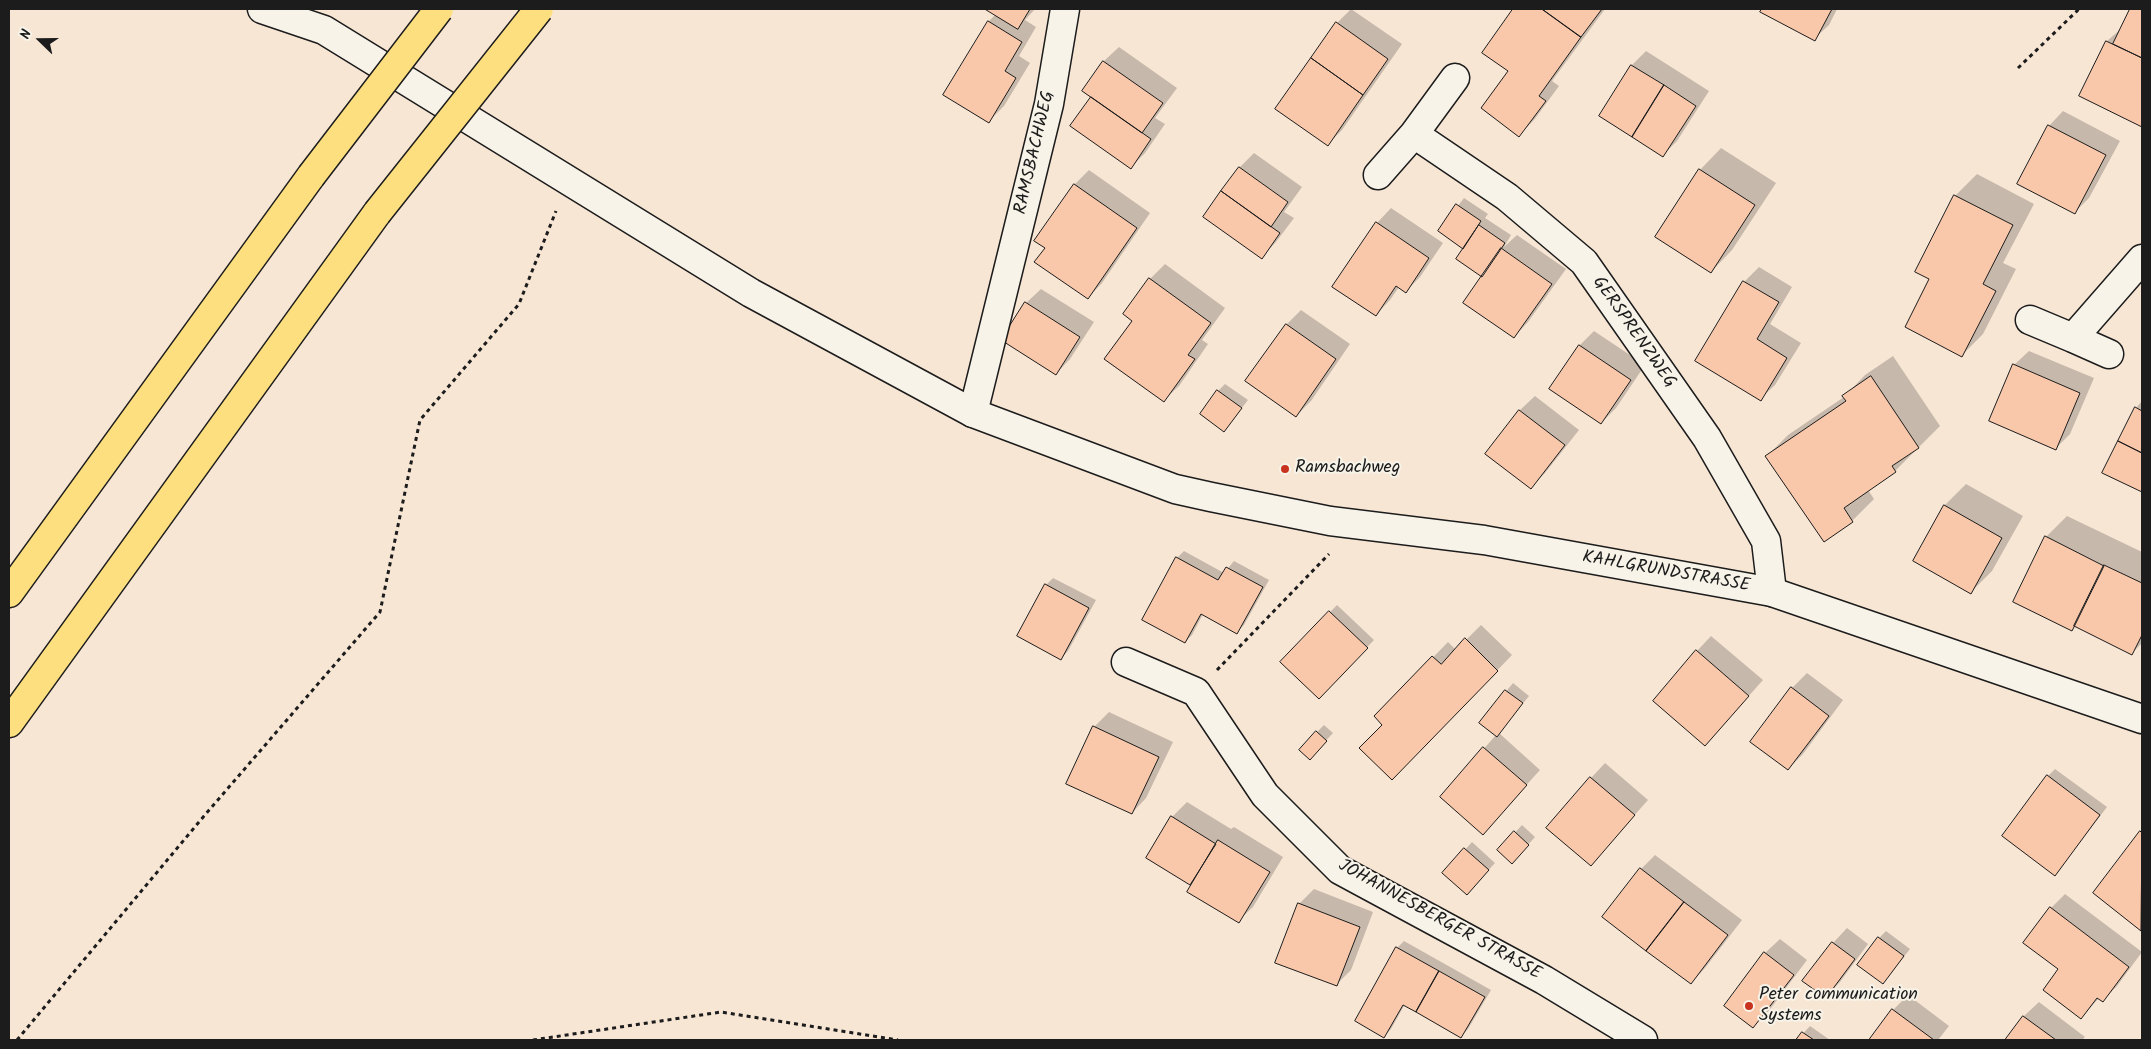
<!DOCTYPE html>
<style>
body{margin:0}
#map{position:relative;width:2151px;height:1049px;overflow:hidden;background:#f8e6d5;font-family:Kalam,sans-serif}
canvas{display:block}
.frame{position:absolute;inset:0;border:10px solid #1c1c1c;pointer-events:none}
.north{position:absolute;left:15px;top:15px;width:50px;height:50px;-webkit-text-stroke:4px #f7f3e8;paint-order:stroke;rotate:292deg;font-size:14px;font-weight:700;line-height:20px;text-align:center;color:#1c1c1c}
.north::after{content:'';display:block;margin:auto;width:18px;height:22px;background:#1c1c1c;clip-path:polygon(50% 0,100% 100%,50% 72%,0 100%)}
</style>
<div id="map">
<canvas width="2151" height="1049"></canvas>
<div class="frame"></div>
<div class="north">N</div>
</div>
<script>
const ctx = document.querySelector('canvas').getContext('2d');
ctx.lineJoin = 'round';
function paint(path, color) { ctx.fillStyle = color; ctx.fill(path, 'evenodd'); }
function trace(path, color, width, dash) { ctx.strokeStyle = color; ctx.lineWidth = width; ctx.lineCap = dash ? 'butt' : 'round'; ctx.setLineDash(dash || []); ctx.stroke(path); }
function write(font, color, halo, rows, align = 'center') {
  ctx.font = font + ' Kalam,sans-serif'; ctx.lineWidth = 4; ctx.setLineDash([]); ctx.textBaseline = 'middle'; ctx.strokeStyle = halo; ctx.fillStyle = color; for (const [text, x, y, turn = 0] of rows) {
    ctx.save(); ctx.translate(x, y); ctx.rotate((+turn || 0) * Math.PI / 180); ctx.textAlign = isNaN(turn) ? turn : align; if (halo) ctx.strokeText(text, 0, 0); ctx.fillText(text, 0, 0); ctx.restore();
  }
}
paint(new Path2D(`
 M987 9H1035L1025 20 1036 27 1019 56 1030 63 1004 106 989 121 945 94 989 21 996 14Z
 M1351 9 1402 44 1342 130 1328 144 1337 23Z
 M1515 9H1605L1552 81 1559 86 1534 120 1519 135 1509 71 1484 52Z
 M1764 9H1837L1829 25 1814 39 1762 11Z
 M2132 9H2142V126L2081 96 2107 41 2123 27Z
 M1119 47 1177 88 1155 118 1165 124 1145 153 1131 167 1092 96 1084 91 1104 61Z
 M1646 51 1709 91 1677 141 1663 155 1600 116 1632 65Z
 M2063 111 2120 141 2089 198 2074 213 2049 126Z
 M1721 148 1776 183 1732 250 1711 272 1700 170Z
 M1254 153 1302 187 1284 212 1294 218 1276 242 1262 257 1239 168Z
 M1089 170 1150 213 1102 283 1088 298 1046 248 1074 185Z
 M1977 174 2034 204 2003 263 2016 269 1983 334 1962 355 1931 278 1955 196Z
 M1464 198 1488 214 1485 218 1511 235 1504 247 1517 235 1566 269 1528 322 1514 337 1486 272 1464 248 1439 231Z
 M1391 208 1443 243 1420 277 1406 291 1399 287 1390 300 1376 315 1377 223Z
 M1165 264 1225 308 1202 340 1208 344 1179 386 1164 400 1134 320 1125 314 1150 279Z
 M1759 267 1792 287 1770 324 1801 343 1775 385 1760 399 1696 361 1744 282Z
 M1041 289 1094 322 1070 359 1056 374 1026 303Z
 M1301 310 1350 344 1311 401 1296 416 1247 381 1287 324Z
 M1594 331 1645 365 1616 408 1601 423 1551 388 1580 345Z
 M2029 351 2094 378 2070 434 2056 448 2014 365Z
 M1893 356 1940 426 1895 471 1868 490 1874 499 1852 521 1824 540 1767 456 1788 435 1844 397 1865 375Z
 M1225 384 1248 400 1224 431 1218 391Z
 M1535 396 1579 430 1545 473 1530 488 1487 454 1520 410Z
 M2142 401V491L2104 472 2136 408Z
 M1966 484 2023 516 1992 571 1971 592 1914 560 1945 505Z
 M2067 516 2142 552V643L2132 653 2075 626 2072 630 2046 537Z
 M1184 551 1224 573 1234 561 1269 580 1244 625 1237 632 1203 614 1192 635 1185 642 1177 558Z
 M1053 578 1096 600 1068 651 1061 659 1046 585Z
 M1337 605 1374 640 1319 697 1282 662Z
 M1481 625 1512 655 1407 764 1384 725 1376 716 1448 642 1456 650Z
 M1711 636 1763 680 1705 745 1697 651Z
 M1807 673 1843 700 1803 754 1788 769 1752 741 1792 688Z
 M1513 683 1529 696 1499 733 1540 770 1483 833 1441 797 1496 735 1480 723Z
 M1109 712 1173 742 1146 798 1132 813 1094 727Z
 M1324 725 1333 733 1310 758 1300 749Z
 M1605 763 1648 800 1591 864V778Z
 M2055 769 2107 807 2061 867 2048 776Z
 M1187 802 1231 829 1234 827 1283 857 1253 907 1238 921 1192 885 1147 858 1172 817Z
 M1522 825 1535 837 1519 855 1499 850Z
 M2142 831V928L2141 929 2094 893Z
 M1472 842 1495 863 1474 886 1444 873Z
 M1655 855 1742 920 1705 968 1691 983 1641 869Z
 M1314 889 1373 912 1351 970 1336 985 1299 904Z
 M2065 894 2142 952 2117 986 2102 1001 2099 998 2081 1018 2060 969 2051 908Z
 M1847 928 1868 944 1840 982 1825 997 1833 943Z
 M1886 931 1910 949 1883 983 1879 938Z
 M1780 939 1807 960 1768 1012 1753 1027 1726 1006 1765 953Z
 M1404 941 1491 990 1468 1029 1461 1036 1405 1004 1391 1029 1384 1036 1397 948Z
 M1908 995 1949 1026 1938 1040H1870L1893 1010Z
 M2039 1002 2085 1037 2082 1040H2006L2024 1016Z
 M1810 1026 1830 1040H1797Z`), '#0003');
const building = new Path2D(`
 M985 9H1030L1018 29Z
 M1513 9H1542L1581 37 1539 96 1546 101 1519 137 1481 108 1508 71 1482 53Z
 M1542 9H1602L1581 37Z
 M1762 9H1832L1815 41 1760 12Z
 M2130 9H2142V58L2113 44Z
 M988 21 1022 42 1005 71 1016 78 989 123 943 95Z
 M1336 22 1388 59 1363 95 1311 58Z
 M2106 41 2142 58V127L2079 96Z
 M1311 58 1363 95 1328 146 1275 109Z
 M1103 61 1163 103 1142 133 1082 91Z
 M1631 65 1664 85 1632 137 1599 116Z
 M1664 85 1696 106 1663 157 1632 137Z
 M1091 97 1151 139 1131 169 1070 126Z
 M2048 125 2106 155 2075 214 2017 184Z
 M1239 167 1288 202 1271 227 1221 191Z
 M1699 169 1755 205 1711 273 1655 237Z
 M1074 184 1137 228 1088 299 1034 262 1045 248 1034 241Z
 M1221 191 1280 233 1262 259 1203 217Z
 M1954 195 2013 225 1983 284 1996 291 1962 357 1905 327 1929 279 1915 272Z
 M1456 204 1481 221 1463 249 1438 231Z
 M1376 222 1429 258 1406 293 1396 286 1376 316 1332 287Z
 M1479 225 1505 243 1482 277 1456 259Z
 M1501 248 1552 284 1514 338 1463 303Z
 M1149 278 1211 323 1188 355 1195 359 1164 402 1104 359 1132 321 1123 314Z
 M1743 281 1779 302 1757 339 1787 358 1761 401 1695 361Z
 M1025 302 1080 337 1056 375 1001 340Z
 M1286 324 1336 359 1296 417 1245 381Z
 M1579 345 1631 380 1601 424 1549 389Z
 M2013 364 2080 393 2056 450 1989 421Z
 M1871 376 1919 448 1892 466 1896 472 1844 508 1853 522 1824 542 1765 456 1846 401 1842 396Z
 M1217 390 1242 408 1224 432 1200 414Z
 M2135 407 2142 411V453L2118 441Z
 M1519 410 1565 445 1531 489 1485 454Z
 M2118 441 2142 453V492L2102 473Z
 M1944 505 2002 538 1971 594 1913 561Z
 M2045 536 2104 566 2072 631 2013 602Z
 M1176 557 1218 580 1226 567 1263 587 1237 634 1201 614 1185 643 1142 620Z
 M2104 565 2142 583V635L2132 655 2074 626Z
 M1045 584 1089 608 1061 660 1017 636Z
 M1329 611 1368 648 1319 699 1280 662Z
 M1465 638 1498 671 1392 780 1359 748 1382 725 1374 716 1432 656 1441 664Z
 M1696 650 1749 696 1705 746 1653 701Z
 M1791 687 1829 716 1788 770 1750 742Z
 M1505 690 1523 703 1497 737 1479 723Z
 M1093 726 1159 757 1132 814 1066 784Z
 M1316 731 1327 741 1310 760 1299 750Z
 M1483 747 1527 785 1483 835 1440 797Z
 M2047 775 2100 815 2055 876 2002 836Z
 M1590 777 1635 815 1591 866 1546 828Z
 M1171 816 1216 844 1190 885 1146 858Z
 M1514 831 1529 845 1512 864 1497 850Z
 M2140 831 2142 833 2141 931 2093 893Z
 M1218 840 1270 872 1239 923 1187 892Z
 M1464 848 1489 870 1467 895 1442 873Z
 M1640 868 1684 902 1646 951 1602 917Z
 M1684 902 1728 935 1691 984 1646 951Z
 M1298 903 1360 927 1337 986 1275 963Z
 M2050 907 2129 967 2103 1002 2097 998 2081 1019 2043 990 2058 969 2023 943Z
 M1878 937 1904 956 1883 984 1857 965Z
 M1832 942 1855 959 1826 998 1802 981Z
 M1396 947 1439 971 1416 1012 1403 1005 1384 1038 1355 1021Z
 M1764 952 1794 975 1753 1028 1724 1006Z
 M1439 971 1485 997 1461 1038 1416 1012Z
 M1892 1009 1934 1040H1869Z
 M2023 1016 2056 1040H2005Z
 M1802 1032 1814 1040H1796Z`);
paint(building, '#f9c7a9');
trace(building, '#1c1c1c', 1);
const minor = new Path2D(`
 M1414 134 1507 197 1584 262 1707 438 1766 541 1772 592
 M1378 175 1414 134 1455 78
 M2030 320 2073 338
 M2109 354 2073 338 2142 259
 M973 413 1049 104 1065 9
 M1126 662 1196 692 1265 795 1340 870 1544 980 1643 1040`);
const secondary = new Path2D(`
 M262 9 324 30 751 293 973 413 1175 489 1211 497 1330 521 1484 540 1772 592 2142 719`);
const motorway = new Path2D(`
 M9 593 311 176
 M9 723 377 213`);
trace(minor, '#1c1c1c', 31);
trace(secondary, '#1c1c1c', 31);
trace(motorway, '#1c1c1c', 31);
trace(new Path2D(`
 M2018 68 2079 9
 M1217 670 1329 554
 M17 1040 204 816 380 612 420 420 519 304 556 211
 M533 1040 721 1012 898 1040`), '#1c1c1c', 3, [4, 4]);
trace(minor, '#f7f3e8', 28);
trace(secondary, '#f7f3e8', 28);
trace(motorway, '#fddf80', 28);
const motorwayBridge = new Path2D(`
 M311 176 439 9
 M377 213 539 9`);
trace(motorwayBridge, '#1c1c1c', 31, []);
trace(motorwayBridge, '#fddf80', 28);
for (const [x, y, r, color] of [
 [1285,469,5,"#c8321e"],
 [1749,1006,5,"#c8321e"]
]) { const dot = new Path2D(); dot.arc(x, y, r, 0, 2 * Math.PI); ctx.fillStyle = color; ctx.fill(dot); trace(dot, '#f7f3e8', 2); }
write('18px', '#1c1c1c', '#f7f3e8', [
 ["RAMSBACHWEG",1036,153,-77],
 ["GERSPRENZWEG",1633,333,55],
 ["KAHLGRUNDSTRASSE",1666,573,10],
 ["JOHANNESBERGER STRASSE",1439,921,29]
]);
write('18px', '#1c1c1c', '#f7f3e8', [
 ["Ramsbachweg",1295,469],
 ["Peter communication",1759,996],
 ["Systems",1759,1017]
], 'left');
</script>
